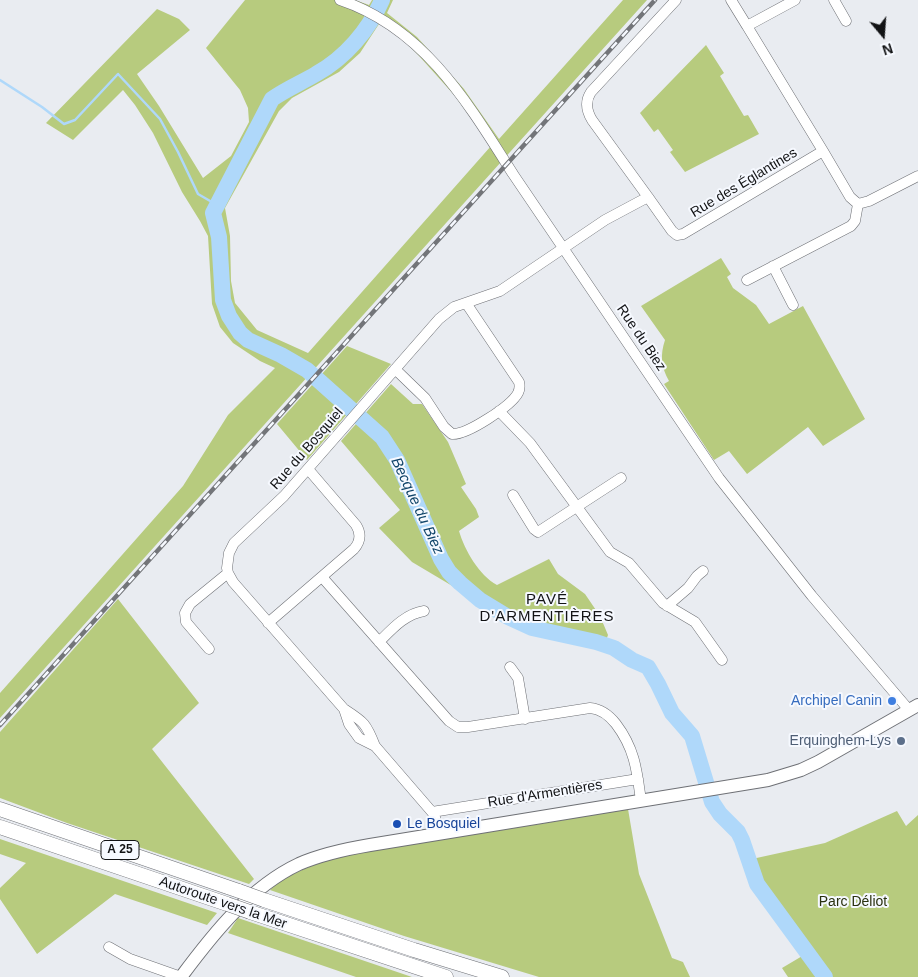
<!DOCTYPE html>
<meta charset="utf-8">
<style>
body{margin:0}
#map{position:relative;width:918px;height:977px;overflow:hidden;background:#e9ecf1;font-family:Arial,sans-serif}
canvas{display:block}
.north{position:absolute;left:858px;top:10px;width:50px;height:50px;-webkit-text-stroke:4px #f6f9ff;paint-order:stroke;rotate:162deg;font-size:14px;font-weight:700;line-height:20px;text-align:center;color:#121315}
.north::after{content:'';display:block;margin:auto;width:18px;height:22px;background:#121315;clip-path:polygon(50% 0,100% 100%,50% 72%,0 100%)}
</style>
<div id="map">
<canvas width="918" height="977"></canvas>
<div class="north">N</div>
</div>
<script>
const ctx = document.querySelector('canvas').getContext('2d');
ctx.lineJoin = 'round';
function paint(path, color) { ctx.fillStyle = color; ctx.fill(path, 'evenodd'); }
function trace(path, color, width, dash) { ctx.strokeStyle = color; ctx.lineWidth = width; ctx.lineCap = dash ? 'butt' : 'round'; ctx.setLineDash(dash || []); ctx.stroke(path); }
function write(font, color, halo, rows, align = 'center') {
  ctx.font = font + ' Arial,sans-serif'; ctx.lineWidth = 4; ctx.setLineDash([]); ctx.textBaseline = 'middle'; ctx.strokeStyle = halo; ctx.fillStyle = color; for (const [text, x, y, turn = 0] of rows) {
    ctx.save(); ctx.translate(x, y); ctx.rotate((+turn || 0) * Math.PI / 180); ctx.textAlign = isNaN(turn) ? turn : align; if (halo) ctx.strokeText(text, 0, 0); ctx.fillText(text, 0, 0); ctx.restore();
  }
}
paint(new Path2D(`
 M245 0H355L369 5 372 0H393L387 13 417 37 464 89 499 139 623 0H647L0 718V693L183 486 228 415 275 368 260 361 233 343 220 327 212 304 208 236 200 221 182 192 153 133 135 105 123 90 73 140 46 123 157 9 179 19 190 30 137 74 159 106 203 178 231 156 249 122 248 108 240 90 206 48ZM379 24 398 34 420 57 455 96 491 146 308 353 257 330 235 303 231 281 230 236 225 208 279 111 292 98 339 72 360 53Z
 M706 45 724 73 720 76 744 116 748 115 759 134 685 172 670 152 673 150 658 129 654 132 640 113Z
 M721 258 731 274 727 277 733 288 756 305 769 324 803 306 865 419 823 446 808 427 747 474 729 451 714 460 664 384 669 381C661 367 660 355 665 340L641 306Z
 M347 346 391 364 307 460 277 424Z
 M391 384 413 404H422L448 442 466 484 461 487 476 509 479 517 459 531C465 551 479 575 497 585L549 559 558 574 585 594 600 616 608 635 602 651 537 634 523 628 412 562 379 528 400 510 341 441Z
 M118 599 199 703 152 749 254 879 249 884 67 823 0 798V732Z
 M628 809 639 874 672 958 683 962 690 977H539L404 936 270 890C312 851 413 844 470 835 522 827 575 818 628 809Z
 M897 811 906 826 918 815V977H788L782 968 809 952 758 878 752 859 825 843Z
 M0 839 217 913 207 925 115 894 37 954 0 899V888L26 863 0 854Z
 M238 918 412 977H356L228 933Z`), '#b7cb7e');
trace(new Path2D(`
 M0 80 42 107 64 124 75 120 118 74 160 119 178 152 198 194 217 205`), '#afd8fa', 2.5);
trace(new Path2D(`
 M382 0C369 30 345 58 316 74 301 83 286 89 272 99L213 213 219 237 223 300 229 316 240 333 248 340 281 355 307 370 382 437 397 460 441 559 449 572 460 583 480 600 508 617 532 628 596 642 614 648 632 660 648 667 658 684 672 713 692 736 712 802 720 814 738 832 742 840 757 884 825 977`), '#afd8fa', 16);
const minor = new Path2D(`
 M340 0C424 28 468 103 513 174L719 478 812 596 909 710
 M731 0 747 26 795 0
 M834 0 846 21
 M823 151 850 197 858 204
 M648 197 592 120C586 110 585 101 591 92L676 0
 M773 266 793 305
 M747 280 851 226 855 221 858 204 869 201 918 176
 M395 369 425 398 444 427 452 434C467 435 511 406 518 393 520 389 520 386 519 382L466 303
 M499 411 530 443 610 552 629 563 663 603 695 622 722 660
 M513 495 534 529 538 532 621 478
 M322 577 449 721 458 727H468L590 708C601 709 609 715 616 724 635 749 637 771 641 801
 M667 606 688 588 697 576 703 571
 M268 623 354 549C361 541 361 533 356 525L308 469
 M379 642C392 629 405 614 424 611
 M209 649 186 622 185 613 190 604 228 573
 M510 667 518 678 525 719
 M344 709 349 724 359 738 375 746 432 812 435 817 437 834
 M375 746C366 723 364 722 344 709L233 582 228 573 227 568 229 553 234 543 284 496 439 319 454 307 500 291 605 220 648 197 672 231 677 235 683 234 823 151 747 26
 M432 812 638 779
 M109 947 130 959 181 977`);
const major = new Path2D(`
 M181 977C213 934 250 887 299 864 322 854 346 849 370 845L768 780 801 770 818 762 918 705`);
const highway = new Path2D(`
 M0 809 239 891
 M0 827 227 904
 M264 900 414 950 502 977
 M250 912 446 977`);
trace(minor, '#6e7075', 11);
trace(major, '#6e7075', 14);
trace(highway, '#6e7075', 15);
trace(minor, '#fff', 10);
trace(major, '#fff', 12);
trace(highway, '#fff', 14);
const rail = new Path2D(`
 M0 725 655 0`);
trace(rail, '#737579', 4.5);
trace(rail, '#f6f9ff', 2.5, [8]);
const highwayBridge = new Path2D(`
 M239 891 264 900
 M227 904 250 912`);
trace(highwayBridge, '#6e7075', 15, []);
trace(highwayBridge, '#fff', 14);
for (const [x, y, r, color] of [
 [892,701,5,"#3f7fe0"],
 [901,741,5,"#5c6f8a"],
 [397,824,5,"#1a4fb4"]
]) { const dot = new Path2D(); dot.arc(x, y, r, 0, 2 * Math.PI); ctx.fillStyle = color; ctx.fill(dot); trace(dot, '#f6f9ff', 2); }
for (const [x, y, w] of [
 [120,850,38]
]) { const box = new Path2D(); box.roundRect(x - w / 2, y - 9.5, w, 19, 4); ctx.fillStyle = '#f6f9ff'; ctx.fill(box); trace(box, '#121315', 1); }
write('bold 12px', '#121315', null, [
 ["A 25",120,850]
]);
write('14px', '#121315', '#f6f9ff', [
 ["Rue des Églantines",744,183,-31],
 ["Rue du Biez",641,338,56],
 ["Rue du Bosquiel",307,449,-49],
 ["Rue d'Armentières",545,794,-9],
 ["Autoroute vers la Mer",223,903,19]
]);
write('14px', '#366cbe', '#f6f9ff', [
 ["Archipel Canin",882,701]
], 'right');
write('14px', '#4e5e75', '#f6f9ff', [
 ["Erquinghem-Lys",891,741]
], 'right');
write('14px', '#164399', '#f6f9ff', [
 ["Le Bosquiel",407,824]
], 'left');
write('14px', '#2a310f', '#f6f9ff', [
 ["Parc Déliot",853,902]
]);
write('italic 15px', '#11456a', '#f6f9ff', [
 ["Becque du Biez",417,506,65]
]);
ctx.letterSpacing = '1px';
write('15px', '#121315', '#f6f9ff', [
 ["PAVÉ",547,600],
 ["D'ARMENTIÈRES",547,617]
]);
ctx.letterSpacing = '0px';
</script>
